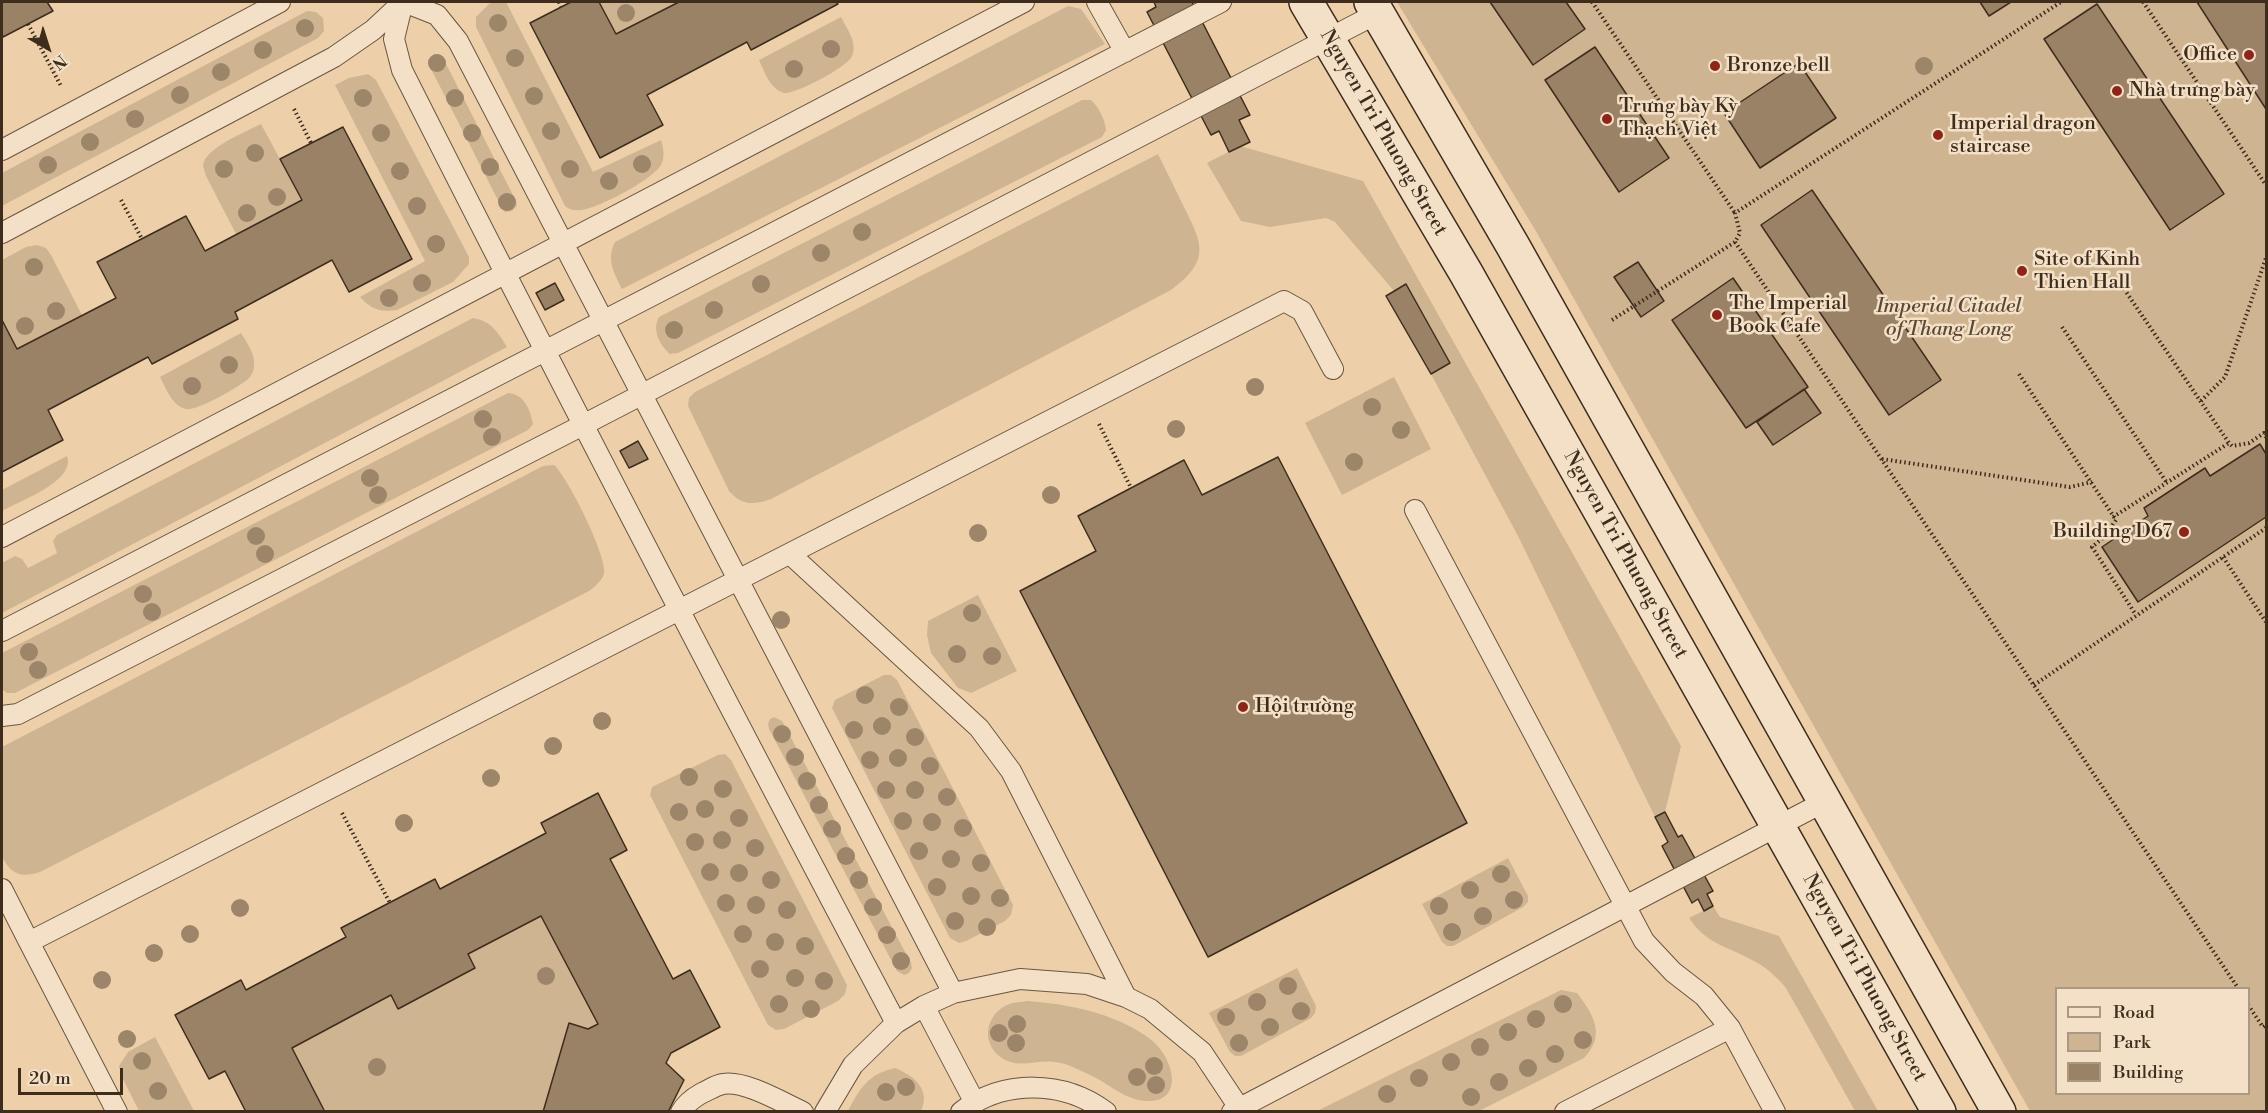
<!DOCTYPE html>
<meta charset="utf-8">
<style>
body{margin:0}
#map{position:relative;width:2268px;height:1113px;overflow:hidden;background:#edd0a9;font-family:"Libre Bodoni",serif}
canvas{display:block}
.frame{position:absolute;inset:0;border:3px solid #3e2d1d;pointer-events:none}
.legend{position:absolute;left:2055px;top:987px;width:195px;height:108px;box-sizing:border-box;background:#f3e0c7;border:2px solid #ab9883;margin:0;padding:8px 10px;list-style:none;font-size:18px;color:#3e2d1d}
.legend li{display:flex;align-items:center;gap:12px;height:30px}
.legend b{width:30px;border:2px solid #ab9883}
.north{position:absolute;left:18px;top:18px;width:60px;height:60px;-webkit-text-stroke:4px #f3e0c7;paint-order:stroke;rotate:141deg;font-size:16px;font-weight:700;line-height:24px;text-align:center;color:#3e2d1d}
.north::after{content:'';display:block;margin:auto;width:21px;height:27px;background:#3e2d1d;clip-path:polygon(50% 0,100% 100%,50% 72%,0 100%)}
.scale{position:absolute;left:18px;top:1068px;width:105px;height:27px;box-sizing:border-box;border:3px solid #3e2d1d;border-top:0;padding-left:8px;font-size:18px;line-height:21px;white-space:nowrap;color:#3e2d1d;-webkit-text-stroke:4px #f3e0c7;paint-order:stroke}
</style>
<div id="map">
<canvas width="2268" height="1113"></canvas>
<div class="frame"></div>
<ul class="legend">
<li><b style="height:8px;background:#f3e0c7"></b>Road</li>
<li><b style="height:16px;background:#cfb491"></b>Park</li>
<li><b style="height:16px;background:#998266"></b>Building</li>
</ul>
<div class="north">N</div>
<div class="scale">20 m</div>
</div>
<script>
const ctx = document.querySelector('canvas').getContext('2d');
ctx.lineJoin = 'round';
function paint(path, color) { ctx.fillStyle = color; ctx.fill(path, 'evenodd'); }
function trace(path, color, width, dash) { ctx.strokeStyle = color; ctx.lineWidth = width; ctx.lineCap = dash ? 'butt' : 'round'; ctx.setLineDash(dash || []); ctx.stroke(path); }
function write(font, color, halo, rows, align = 'center') {
  ctx.font = font + ' "Libre Bodoni",serif'; ctx.lineWidth = 5; ctx.setLineDash([]); ctx.textBaseline = 'middle'; ctx.strokeStyle = halo; ctx.fillStyle = color; for (const [text, x, y, turn = 0] of rows) {
    ctx.save(); ctx.translate(x, y); ctx.rotate((+turn || 0) * Math.PI / 180); ctx.textAlign = isNaN(turn) ? turn : align; if (halo) ctx.strokeText(text, 0, 0); ctx.fillText(text, 0, 0); ctx.restore();
  }
}
paint(new Path2D(`
 M494 2H506L593 172 661 140C663 147 665 155 662 163 655 179 600 207 582 210 575 211 570 210 565 206L476 27V17L489 4Z
 M599 2H679L616 34Z
 M1397 2H2266V1111H2030L1537 233ZM2056 988H2248V1094H2056Z
 M1068 6 1081 9 1105 44 622 289C614 273 606 260 615 242Z
 M307 11 316 12 323 18 324 31 318 38 2 206V173Z
 M841 17C847 29 858 43 852 56 848 67 794 95 784 93 770 89 764 71 759 60Z
 M434 54H439L443 58 516 201 517 206 512 211 505 212 502 208 429 65 428 60Z
 M368 74 376 80 469 257V264L453 282 397 310C380 312 372 310 360 297L425 261 335 85 349 78Z
 M1082 100H1091C1099 107 1105 120 1106 130L1102 137 678 353 670 354C659 345 652 329 659 317Z
 M261 124 302 200 236 234 206 176C206 175 203 167 203 166 204 148 246 132 261 124Z
 M1240 146 1363 181 1681 746 1665 812 1655 817 1518 536 1431 374 1450 362 1406 285 1394 291 1335 222 1326 218 1270 227 1241 221 1207 163Z
 M1158 154C1166 171 1175 188 1183 205 1203 245 1211 260 1171 290L771 499C754 505 742 506 729 491L688 406 689 398 695 392Z
 M37 245 46 248 51 255 82 315 17 349 2 320V260L26 247Z
 M473 318C491 321 498 332 507 347L2 613V563L15 556 22 559 28 568 57 553 53 541 57 535Z
 M241 333C247 343 256 355 254 367 253 374 249 379 244 382 235 389 197 411 186 409 172 406 166 388 160 377Z
 M1394 377 1431 449 1342 495 1305 423Z
 M508 393C524 394 530 409 533 424L528 430 15 693H7L2 689V653Z
 M67 456C76 481 20 501 2 511V490Z
 M554 465C567 476 608 557 604 574 602 581 594 587 589 591L40 872C21 878 12 875 2 857V747L543 466Z
 M978 595 1017 671 971 693 958 688 931 653 927 635 928 621Z
 M884 675H891L897 680 1013 905 1011 915 1005 921 966 941 959 943 950 938 832 708 835 700Z
 M774 717 782 721 911 963 912 968 909 973 904 975 897 971 769 729 768 724 770 719Z
 M725 754 731 760 847 985 845 994 838 1001 784 1029 776 1030 768 1025 650 795 652 787 718 755Z
 M1508 858 1528 896V902L1523 907 1453 946H1447L1442 942 1422 904Z
 M1713 906 1720 917 1779 936 1878 1111H1855L1786 988C1776 976 1765 966 1750 959 1724 945 1707 944 1689 918Z
 M541 916 598 1024 588 1029 543 1111H325L292 1048 391 995 399 1009 474 968 468 954Z
 M1297 968 1316 1006 1315 1013 1311 1018 1241 1056H1235L1230 1052 1209 1013Z
 M1561 990 1577 993C1594 1015 1606 1035 1584 1058L1479 1111H1317Z
 M1028 1001C1069 1004 1114 1013 1149 1038 1177 1059 1186 1109 1138 1100 1121 1096 1106 1082 1090 1075 1079 1070 1067 1063 1055 1062 1035 1059 1016 1071 998 1055 982 1041 986 1016 1005 1006 1011 1002 1021 1002 1028 1001Z
 M155 1037 194 1111H139L121 1075 119 1066 128 1052Z
 M895 1068C914 1076 931 1089 921 1111H848C860 1088 868 1074 895 1068Z`), '#cfb491');
const building = new Path2D(`
 M2 2H47L53 11 3 37 2 34Z
 M571 2H599L616 34 679 2H836L838 4 751 50 747 42 647 95 663 125 600 158 530 23Z
 M1154 2H1192L1250 115 1239 120 1250 142 1229 152 1219 131 1211 135 1147 12 1156 7Z
 M1490 2H1566L1585 29 1533 65Z
 M1980 2H2011L1989 16Z
 M2197 2H2266V109Z
 M2097 4 2224 194 2170 230 2044 39Z
 M1595 47 1669 158 1619 192 1545 80Z
 M1799 63 1836 118 1760 168 1724 113Z
 M343 127 412 259 349 292 332 260 235 312 238 319 152 364 148 357 48 410 63 440 2 472V320L17 349 116 298 97 262 186 216 205 251 302 200 280 159Z
 M1812 190 1941 380 1889 415 1761 225Z
 M1638 262 1664 301 1641 317 1614 277Z
 M1733 278 1808 387 1746 428 1672 320Z
 M555 283 564 300 545 310 536 293Z
 M1406 284 1450 363 1431 374 1386 296Z
 M1804 389 1821 413 1773 445 1757 422Z
 M638 441 648 459 629 468 620 451Z
 M2260 444 2266 454V517L2138 602 2102 547 2148 516 2144 508 2205 468 2210 476Z
 M1278 457 1467 823 1208 957 1020 591 1096 551 1078 516 1184 460 1202 495Z
 M598 793 627 850 610 859 673 979 690 970 720 1027 671 1053 666 1063 684 1080 668 1112H543L569 1023 588 1029 598 1024 541 916 468 954 475 968 398 1009 391 995 292 1048 325 1112H246L225 1071 209 1079 175 1015 241 980 246 990 346 937 341 928 435 879 440 889 546 833 541 823Z
 M1665 812 1678 837 1682 835 1713 891 1707 894 1713 906 1704 911 1698 899 1692 903 1662 846 1668 842 1655 817Z`);
paint(building, '#998266');
trace(building, '#3e2d1d', 1.5);
const lane = new Path2D(`
 M403 2 394 39 402 70C563 389 729 707 896 1023
 M404 2 437 15 458 41 953 993
 M1097 2 1125 52
 M2 150 280 2
 M2 233 334 57 373 30 403 2
 M1415 510 1644 941 1673 972 1704 996 1730 1028 1775 1112
 M2 537 1024 2
 M790 554 979 728 1011 771 1126 997
 M2 631 1221 2
 M2 716 18 714 583 425 1378 13
 M2 889 29 942
 M924 1006 974 1101
 M117 1112 29 942 1284 301 1302 311 1333 369
 M681 1112C686 1103 693 1098 702 1093 709 1090 716 1085 723 1084 745 1080 783 1103 803 1112
 M825 1112 853 1065 896 1023 924 1006 953 993 1020 979 1087 984 1126 997 1150 1009 1202 1052 1242 1112
 M961 1112C1003 1079 1064 1080 1106 1112
 M1232 1112 1824 802
 M1565 1112 1730 1028`);
const secondary = new Path2D(`
 M1306 2 1466 273 1939 1112
 M1371 2 1513 246 1999 1112`);
trace(lane, '#6a5640', 22);
trace(secondary, '#3e2d1d', 36);
trace(new Path2D(`
 M559 2 561 7
 M1592 2 1735 213
 M2143 2 2266 185
 M28 24 61 86
 M294 109 311 143
 M121 200 142 239
 M1735 242 2238 988
 M2124 289 2229 443 2232 446 2249 443 2264 433 2266 437
 M1612 320 1735 242 1740 233 1735 213 2061 2
 M2062 327 2167 483
 M2019 374 2116 520 2104 537 2092 547 2136 615
 M2201 401 2225 377 2266 258
 M1099 424 1131 488
 M1882 459 2070 487 2092 482
 M2113 517 2229 443
 M2223 557 2266 622
 M2034 685 2266 528
 M342 813 390 903
 M2248 1005 2263 1027 2266 1025`), '#3e2d1d', 4, [1.5, 3]);
trace(lane, '#f3e0c7', 20);
trace(secondary, '#f3e0c7', 33);
ctx.fillStyle = '#9d8569';
for (const [x, y] of [
 [626,13],
 [498,23],
 [305,28],
 [831,49],
 [263,50],
 [515,58],
 [437,63],
 [1924,66],
 [794,69],
 [221,72],
 [180,95],
 [534,96],
 [363,98],
 [455,98],
 [135,119],
 [551,131],
 [381,133],
 [472,133],
 [90,142],
 [255,153],
 [642,164],
 [48,165],
 [490,167],
 [224,169],
 [570,169],
 [400,171],
 [609,181],
 [277,197],
 [507,202],
 [417,206],
 [247,213],
 [862,232],
 [436,244],
 [821,253],
 [34,267],
 [422,283],
 [761,284],
 [389,298],
 [714,310],
 [56,311],
 [25,326],
 [674,330],
 [229,365],
 [192,386],
 [1255,387],
 [1372,407],
 [483,419],
 [1176,429],
 [1401,430],
 [492,437],
 [1354,462],
 [370,478],
 [378,495],
 [1051,495],
 [978,533],
 [256,536],
 [265,554],
 [143,594],
 [152,612],
 [972,613],
 [781,620],
 [29,652],
 [957,654],
 [992,656],
 [38,670],
 [865,695],
 [899,707],
 [602,721],
 [882,726],
 [854,730],
 [782,734],
 [915,737],
 [553,746],
 [795,757],
 [898,758],
 [870,760],
 [930,766],
 [689,777],
 [491,778],
 [807,781],
 [723,789],
 [886,790],
 [915,790],
 [947,797],
 [819,805],
 [705,809],
 [679,812],
 [739,818],
 [903,821],
 [932,822],
 [404,823],
 [963,828],
 [832,829],
 [722,840],
 [695,842],
 [755,848],
 [919,851],
 [846,856],
 [951,859],
 [981,863],
 [710,872],
 [739,873],
 [1501,874],
 [771,880],
 [859,880],
 [937,887],
 [1470,890],
 [971,896],
 [1000,898],
 [1514,900],
 [726,903],
 [756,905],
 [1439,906],
 [873,907],
 [240,908],
 [787,910],
 [1483,916],
 [955,921],
 [987,927],
 [1452,932],
 [190,934],
 [743,934],
 [887,935],
 [775,942],
 [805,946],
 [154,953],
 [901,961],
 [760,969],
 [546,976],
 [795,978],
 [102,980],
 [824,981],
 [1288,986],
 [1257,1002],
 [779,1004],
 [1563,1004],
 [811,1009],
 [1301,1011],
 [1226,1017],
 [1536,1019],
 [1017,1024],
 [1270,1027],
 [1508,1032],
 [999,1033],
 [127,1039],
 [1583,1040],
 [1016,1043],
 [1239,1043],
 [1480,1047],
 [1555,1054],
 [142,1061],
 [1451,1062],
 [1154,1066],
 [377,1067],
 [1528,1068],
 [1137,1077],
 [1419,1078],
 [1499,1082],
 [1156,1085],
 [906,1087],
 [158,1091],
 [886,1092],
 [1387,1094],
 [1471,1097]
]) { ctx.beginPath(); ctx.arc(x, y, 9, 0, 2 * Math.PI); ctx.fill(); }
for (const [x, y, r, color] of [
 [2249,55,6,"#8f2418"],
 [1715,66,6,"#8f2418"],
 [2117,91,6,"#8f2418"],
 [1607,119,6,"#8f2418"],
 [1938,135,6,"#8f2418"],
 [2022,271,6,"#8f2418"],
 [1717,315,6,"#8f2418"],
 [2184,532,6,"#8f2418"],
 [1243,707,6,"#8f2418"]
]) { const dot = new Path2D(); dot.arc(x, y, r, 0, 2 * Math.PI); ctx.fillStyle = color; ctx.fill(dot); trace(dot, '#f3e0c7', 2); }
write('20px', '#3e2d1d', '#f3e0c7', [
 ["Office",2237,55,"right"],
 ["Bronze bell",1727,66],
 ["Nhà trưng bày",2129,91],
 ["Trưng bày Kỳ",1619,107],
 ["Thạch Việt",1619,130],
 ["Imperial dragon",1950,124],
 ["staircase",1950,147],
 ["Site of Kinh",2034,260],
 ["Thien Hall",2034,283],
 ["The Imperial",1729,304],
 ["Book Cafe",1729,327],
 ["Building D67",2172,532,"right"],
 ["Hội trường",1255,707]
], 'left');
write('20px', '#3e2d1d', '#f3e0c7', [
 ["Nguyen Tri Phuong Street",1383,133,60],
 ["Nguyen Tri Phuong Street",1625,555,61],
 ["Nguyen Tri Phuong Street",1864,978,61]
]);
write('italic 20px', '#5b4834', '#f3e0c7', [
 ["Imperial Citadel",1949,307],
 ["of Thang Long",1949,330]
]);
</script>
